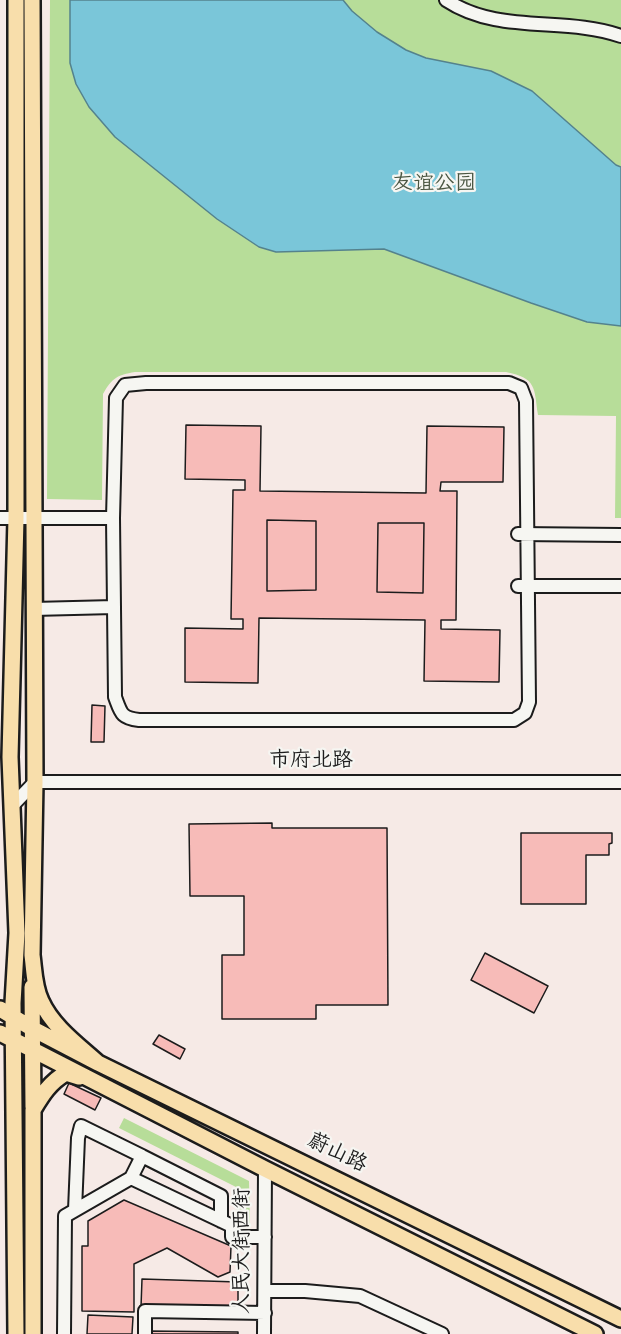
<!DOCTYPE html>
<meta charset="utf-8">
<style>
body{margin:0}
canvas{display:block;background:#f6eae6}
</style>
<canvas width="621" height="1334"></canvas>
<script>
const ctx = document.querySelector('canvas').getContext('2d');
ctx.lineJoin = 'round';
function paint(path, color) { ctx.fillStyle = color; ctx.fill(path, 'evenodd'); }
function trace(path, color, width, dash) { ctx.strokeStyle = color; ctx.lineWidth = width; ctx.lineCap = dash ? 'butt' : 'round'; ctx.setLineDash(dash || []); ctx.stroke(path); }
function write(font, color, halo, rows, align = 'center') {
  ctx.font = font + ' Dekko,"LXGW WenKai TC",sans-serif'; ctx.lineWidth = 4.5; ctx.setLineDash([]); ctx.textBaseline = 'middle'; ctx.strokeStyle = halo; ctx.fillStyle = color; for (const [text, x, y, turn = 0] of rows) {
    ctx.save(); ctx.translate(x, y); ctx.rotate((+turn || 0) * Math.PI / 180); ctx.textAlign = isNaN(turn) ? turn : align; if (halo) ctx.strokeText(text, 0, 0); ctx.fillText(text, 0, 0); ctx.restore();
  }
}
paint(new Path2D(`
 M50 0H621V518H615L616 416 538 415C534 388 537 378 506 372H135C117 375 112 378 103 394L102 500 47 499Z
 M124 1118 249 1181 250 1226H237L236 1187 119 1128Z`), '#b7dd99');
const water = new Path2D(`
 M70 0H343L352 11 377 32 406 50 426 58 491 71 532 91 616 165 621 167V326L587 322 531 303 384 249 276 252 259 247 217 219 115 137 89 107 76 84 70 63Z`);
paint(water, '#7ac6d9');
trace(water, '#54828d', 1.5);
const building = new Path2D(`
 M186 425 261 426 260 491 426 493 427 426 504 427 503 482H441L440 491H457L456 620H441V629L500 630 499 682 424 681 425 620 259 618 258 683 185 682V628L243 629V619H231L233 490H245V480L185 479ZM267 520 316 521V590L267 591ZM378 523H424L423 593 377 592Z
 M267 520 316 521V590L267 591Z
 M378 523H424L423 593 377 592Z
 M92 705 105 706 104 742H91Z
 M272 823V828H387L388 1005H316V1019H222V955H244V896H190L189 824Z
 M521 833H612V843L609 844V855H586V904H521Z
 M485 953 548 986 534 1013 471 980Z
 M159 1035 185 1049 180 1059 153 1044Z
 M69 1083 101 1098 95 1110 64 1094Z
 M124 1200 231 1246 230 1272 218 1277 167 1248 134 1264V1312L82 1311V1246H88V1221Z
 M142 1279 238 1282V1309L141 1307Z
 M88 1315 133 1317 132 1334H87Z
 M148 1331 238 1332V1334H148Z`);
paint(building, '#f7bbb8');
trace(building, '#1c1c1c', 1.5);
const minor = new Path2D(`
 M446 0C499 35 564 16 621 36
 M146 383H509L521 388 526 401 529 702 525 713 514 720H139C121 718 121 713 115 697L113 518 116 398 125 385Z
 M0 518H113
 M518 534 621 535
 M518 586H621
 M33 609 114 607
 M11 807 35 782H621
 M75 1210 78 1138 81 1126 142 1156
 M221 1221V1196L142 1156 131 1178 232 1226V1237H265
 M265 1291H305L360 1296 442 1334
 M64 1334 65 1216 131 1178
 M145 1334V1311L265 1313
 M264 1334 265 1169`);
const major = new Path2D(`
 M16 0V518L10 757 17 933 13 1003 16 1334
 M32 0 35 782 32 955C34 970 34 987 41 1001 52 1026 78 1045 98 1063
 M32 987 33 1107
 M0 1009 33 1029 98 1063 621 1319
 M0 1033 265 1169 595 1334
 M33 1334V1110C42 1095 50 1082 66 1073L79 1077`);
trace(minor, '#1c1c1c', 16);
trace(major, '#1c1c1c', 20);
trace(minor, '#f6f6f2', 12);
trace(major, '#f8deab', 15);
write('21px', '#4a5642', '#f6f6f2', [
 ["友谊公园",434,186]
]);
write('21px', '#1c1c1c', '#f6f6f2', [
 ["市府北路",311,763],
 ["蔚山路",336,1155,26],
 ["人民大街西街",245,1251,-90]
]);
</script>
